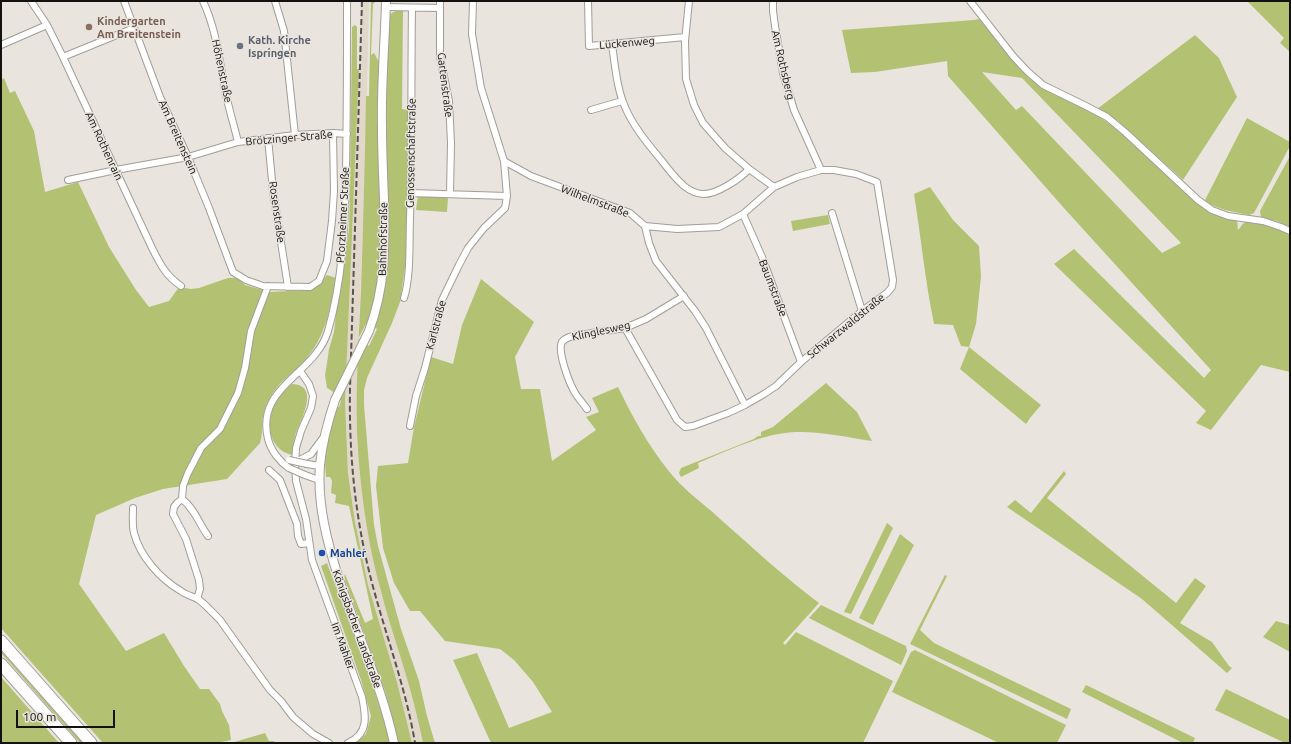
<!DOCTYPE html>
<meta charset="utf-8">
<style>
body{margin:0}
#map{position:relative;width:1291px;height:744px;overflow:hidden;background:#e9e4dd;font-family:Ubuntu,sans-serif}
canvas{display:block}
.frame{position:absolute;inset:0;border:2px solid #141210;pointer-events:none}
.scale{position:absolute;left:16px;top:710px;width:99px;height:18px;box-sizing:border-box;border:2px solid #141210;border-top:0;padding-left:5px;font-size:12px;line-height:14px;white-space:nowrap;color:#141210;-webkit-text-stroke:3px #e9e4dd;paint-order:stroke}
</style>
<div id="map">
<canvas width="1291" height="744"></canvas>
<div class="frame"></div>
<div class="scale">100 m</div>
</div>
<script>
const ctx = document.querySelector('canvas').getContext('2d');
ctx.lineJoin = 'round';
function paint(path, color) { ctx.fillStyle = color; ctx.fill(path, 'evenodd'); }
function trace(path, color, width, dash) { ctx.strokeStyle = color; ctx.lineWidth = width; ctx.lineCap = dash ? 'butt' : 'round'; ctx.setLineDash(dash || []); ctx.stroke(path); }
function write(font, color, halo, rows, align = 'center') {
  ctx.font = font + ' Ubuntu,sans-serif'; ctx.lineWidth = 3; ctx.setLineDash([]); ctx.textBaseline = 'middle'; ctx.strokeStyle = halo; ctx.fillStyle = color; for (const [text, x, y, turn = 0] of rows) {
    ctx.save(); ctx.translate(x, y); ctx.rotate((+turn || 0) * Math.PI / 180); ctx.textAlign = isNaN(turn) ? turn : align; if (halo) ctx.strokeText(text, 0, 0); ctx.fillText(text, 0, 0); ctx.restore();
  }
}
paint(new Path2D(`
 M361 1H369L365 173 357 373V439L358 461 369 540 391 627 410 688 423 743H412L397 682 368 585 355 522 348 473 345 402 359 69Z`), '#e1d7ca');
paint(new Path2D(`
 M371 1H376L373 4 371 55 374 53 379 62 378 122 381 229 380 267 377 290 368 325 366 324 358 339 369 346 377 329 375 328C381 308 386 287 388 266 390 229 386 192 386 156 385 109 386 63 389 16 392 11 398 10 403 11L402 109 408 110V186L406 261 400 302 392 323 367 378 364 390V405L374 525 378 546 401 629 419 681 427 716 435 743H423C419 725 415 707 410 689 401 656 389 624 381 591 371 556 365 520 361 484 353 420 358 355 361 290 363 226 365 161 366 96H369Z
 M1247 1H1290V52L1280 43 1284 38Z
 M979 19 1028 77 1042 87 1097 115 1115 128 1205 208 1220 217 1237 220 1238 230C1240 228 1242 224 1244 223 1253 218 1282 231 1290 235V372L1261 365 1211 430 1196 423 1206 411 1054 264 1074 249 1204 378 1211 370 1063 207 948 76 947 61 875 72 851 73 842 30 974 20ZM982 72 1022 78 1181 243 1162 253 1022 106 1016 110Z
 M355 25 357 27V69H359L345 402 348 473 355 522 368 585 397 682 412 743H399L385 691 344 578 345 574 365 623 373 619 349 506 335 503 336 495 331 493 332 481 330 477H326C323 453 329 429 337 407H339L341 401 332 391 327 388 325 375 327 363 329 349 334 332 336 314 342 283 349 228 350 190 352 27Z
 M1195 35 1219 58 1237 97 1183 180 1118 121 1097 109Z
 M4 78 10 93 15 91 34 131 45 192 78 182 109 247 136 290 149 307 169 301 179 287 191 289 199 288 228 278H237L245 285 270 292 311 290 321 282 327 275 336 278C330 308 326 337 305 360 295 372 281 380 273 393 266 403 263 413 262 425 262 431 262 436 260 443L227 479 163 489 135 498 96 515 79 584 126 651 164 633 184 666 200 689H209L220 704 222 711 229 725 231 740 217 743H103L1 628V80Z
 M1247 118 1290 142V146L1254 213 1249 215 1225 210 1211 205 1205 200Z
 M1290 156V227L1277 221 1261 218 1260 211Z
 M930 187 953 220 979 246 981 277 976 324 969 347 1041 405 1030 418 1026 424 960 369 969 347 961 346 953 325 934 324C925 281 921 237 914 194Z
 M418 196 448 197 447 212 416 210Z
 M828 215 830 224 793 231 791 221Z
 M481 279 534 322 515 357 521 389H540L552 461 596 430 586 417 599 412 592 398 618 387C632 416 648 445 668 470 682 489 702 502 719 518 752 547 784 577 819 603L783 643 785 645 796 632 893 681 863 743H491L453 660 477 653 509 728 552 712 533 682 514 660 500 649 445 641 420 611H410L394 583 383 548 376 486 378 466 408 463 414 427 431 357 453 364 462 325Z
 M826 383 857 412 872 441C847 437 820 431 795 432 764 433 727 451 698 463L699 468 681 477 679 473 681 468 754 439 758 436H761V432L773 427Z
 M292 384C322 385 299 423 295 436 293 442 293 449 292 455 267 449 265 420 277 400 281 394 286 389 292 384Z
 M1064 471 1066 474 1047 498 1176 603 1195 578 1206 586 1180 623 1212 642 1229 666 1232 668 1227 673 1142 599 1007 507 1015 500 1031 513Z
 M887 523 893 528 851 614 844 612Z
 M900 534 914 545 873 625 859 618Z
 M327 563 371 681 391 743H356L366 734 371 716 361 680 321 566Z
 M945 575 947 576 920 630 934 643 1071 709 1067 719 910 644Z
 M821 605 906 646 907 651 901 665 809 618Z
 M1276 621 1290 625V652L1263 637Z
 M915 650 1066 725 1057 743H999L892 692 911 652Z
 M1 651 72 731 83 743H80L1 653Z
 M1 677 59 743H1Z
 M1086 685 1195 738 1193 743H1183L1082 692Z
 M1226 689 1290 720V743H1285L1215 710Z
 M265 733 269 741H274L275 743H231Z`), '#b3c272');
const minor = new Path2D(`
 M31 1 47 25 63 57 152 248C160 264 166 276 181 286
 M124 1 160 97 188 157 209 208 233 272 246 280 263 286 310 287 319 281 327 261 332 221 334 191 333 133
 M203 1C215 27 218 51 223 79 226 100 233 121 238 142
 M275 1 284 31 295 135
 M440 1V57L449 101 451 143 450 194
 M473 1 472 34 481 88 504 161 531 176 630 213 645 226 649 243 656 261 695 311 706 328 745 405
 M588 1 589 46 685 37
 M689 1 685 41 686 79 694 105 703 123 725 148 749 169 774 187
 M773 1V11L775 26 783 73 794 110 821 170
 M970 1 1013 56 1027 71 1043 85 1086 106 1107 117 1125 132 1198 200 1212 210 1228 216 1263 221 1281 227 1290 231
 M386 7 440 8
 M1 45 47 25
 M612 45C615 64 616 84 623 102 631 124 647 143 662 161 668 169 676 179 684 186 689 190 697 194 704 194 717 194 740 179 749 169
 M63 57 134 28
 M591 110 622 101
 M268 138 273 191 288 287
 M68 180 116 170 188 157 238 142 295 135 333 133 347 134
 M411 193 507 196
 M832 213 862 311
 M743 214 762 257 801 362
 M404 298C411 276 409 243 410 219 412 149 411 78 412 8
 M625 328 677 420 685 427 693 426 728 413 745 405 764 394 776 386 801 362 862 311 887 293 892 287 893 280 877 182 856 174 834 170H821L797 177 774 187 743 214 719 227 677 229 645 226
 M300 371 309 384 313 396 311 408 301 431 296 448 295 464 296 481 306 519 312 560 362 697C366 716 369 734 348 743
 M587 409C583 403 577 397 574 391 569 382 557 351 562 342 565 338 569 337 573 336L625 328 646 319 684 296
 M410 426 416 396 425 368 442 300 459 265 468 248 484 228 505 208 507 196 504 161
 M296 462 311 454 323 438
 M307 464 320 466
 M289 468C280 462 271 451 268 439 255 386 315 375 328 331 343 279 345 224 346 171 347 114 347 58 347 1
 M269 470 280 480 297 524 298 536 301 544 309 543
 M305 475 319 480
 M182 499 183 486 188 473 201 448 220 429 238 393 245 368 251 331 268 286
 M133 508C133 516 132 525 134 533 140 556 160 579 181 591 186 595 192 596 198 599 206 605 213 613 220 620L270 690 281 701 293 717 313 734 329 743
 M197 599 200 589 199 580 186 539 173 514 174 507 177 503 182 499C195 509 199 524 208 536`);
const secondary = new Path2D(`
 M369 331C386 285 385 247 384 199 383 175 382 150 382 126 381 84 385 43 386 1
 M335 400C328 421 322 443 320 465 317 504 327 542 339 579 357 633 382 687 394 743`);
const motorway = new Path2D(`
 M1 641 91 743
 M1 664 71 743`);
trace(minor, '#a29d97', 8);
trace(secondary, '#a29d97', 10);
trace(motorway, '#a29d97', 13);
trace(minor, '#fff', 6);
trace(secondary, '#fff', 8);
trace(motorway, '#fff', 11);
trace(new Path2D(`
 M362 1 350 389C349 449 354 508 368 567 382 626 405 683 415 743`), '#575551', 2, [6, 3]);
const minorBridge = new Path2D(`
 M289 460 307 464
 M289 468 305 475`);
const secondaryBridge = new Path2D(`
 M335 400 369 331`);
trace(minorBridge, '#a29d97', 8, []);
trace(secondaryBridge, '#a29d97', 10, []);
trace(minorBridge, '#fff', 6);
trace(secondaryBridge, '#fff', 8);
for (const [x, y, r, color] of [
 [89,27,4,"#8d6e63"],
 [240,46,4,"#6b7280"],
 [322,553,4,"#1a4fb4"]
]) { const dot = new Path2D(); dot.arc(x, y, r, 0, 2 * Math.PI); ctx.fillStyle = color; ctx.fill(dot); trace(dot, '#e9e4dd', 1.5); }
write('bold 11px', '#785e54', '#e9e4dd', [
 ["Kindergarten",97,21],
 ["Am Breitenstein",97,34]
], 'left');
write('bold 11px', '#5b616d', '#e9e4dd', [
 ["Kath. Kirche",248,40],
 ["Ispringen",248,53]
], 'left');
write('11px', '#141210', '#e9e4dd', [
 ["Lückenweg",627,43,-5],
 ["Am Rothsberg",783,65,77],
 ["Höhenstraße",222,71,78],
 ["Gartenstraße",445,85,83],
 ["Am Breitenstein",178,137,66],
 ["Brötzinger Straße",289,138,-5],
 ["Am Rothenrain",104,146,65],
 ["Genossenschaftstraße",411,153,-89],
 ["Wilhelmstraße",595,201,21],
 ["Rosenstraße",277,212,82],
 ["Pforzheimer Straße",343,215,-87],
 ["Bahnhofstraße",383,239,-89],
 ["Baumstraße",773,288,69],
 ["Karlstraße",436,325,-75],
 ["Schwarzwaldstraße",846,326,-39],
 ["Klinglesweg",601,331,-12],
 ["Königsbacher Landstraße",357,629,70],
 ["Im Mahler",343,646,70]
]);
write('bold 11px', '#164399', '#e9e4dd', [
 ["Mahler",330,553]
], 'left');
</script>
